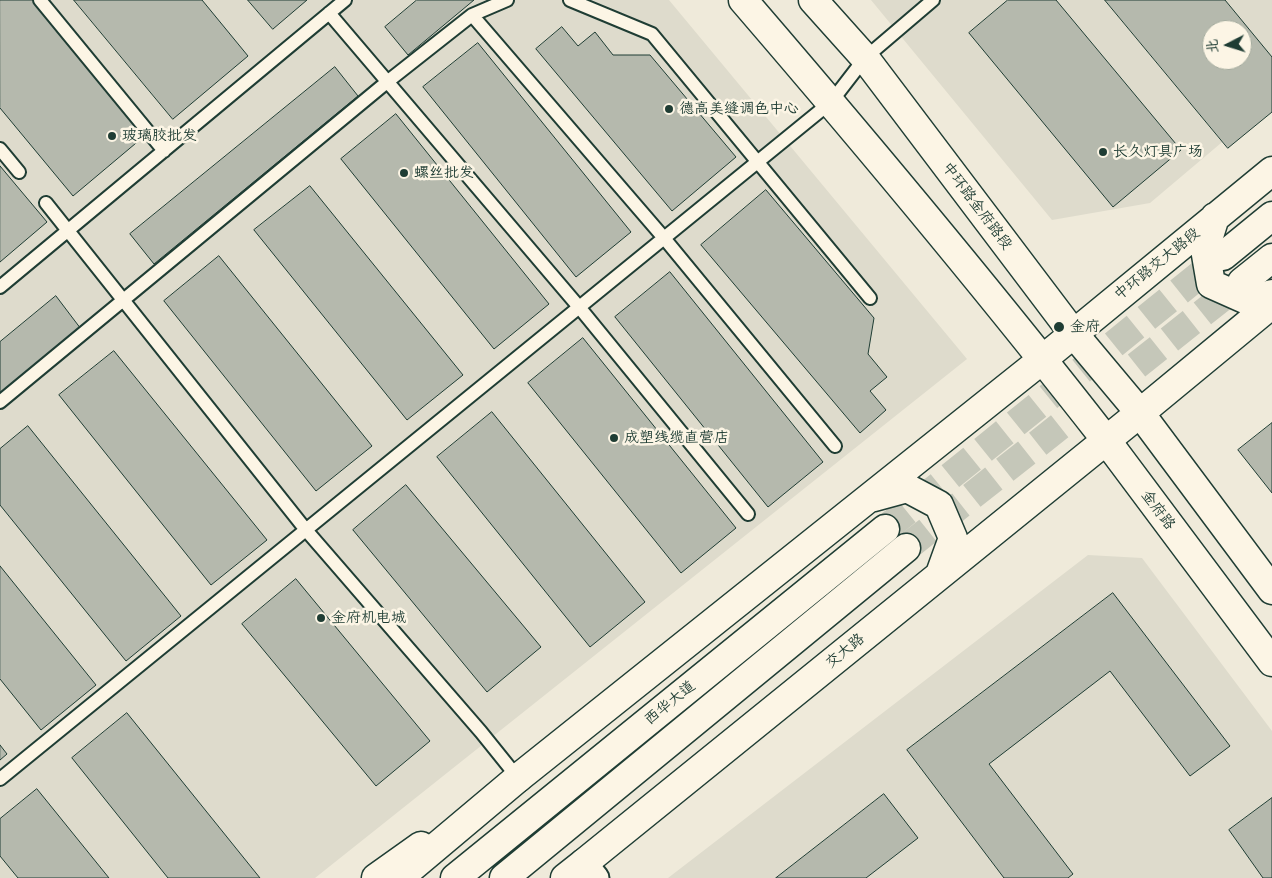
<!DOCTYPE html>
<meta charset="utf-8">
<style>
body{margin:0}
#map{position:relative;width:1272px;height:878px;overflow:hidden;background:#efeada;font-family:"Comic Neue","LXGW WenKai TC",sans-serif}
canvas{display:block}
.north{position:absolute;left:1202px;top:20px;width:50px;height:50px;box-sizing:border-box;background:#fcf5e5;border:1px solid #a4ab9e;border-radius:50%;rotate:265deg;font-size:14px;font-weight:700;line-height:20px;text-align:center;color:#1f3d34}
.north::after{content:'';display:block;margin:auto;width:18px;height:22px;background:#1f3d34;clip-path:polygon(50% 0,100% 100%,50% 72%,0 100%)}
</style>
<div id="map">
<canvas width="1272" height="878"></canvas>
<div class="north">北</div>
</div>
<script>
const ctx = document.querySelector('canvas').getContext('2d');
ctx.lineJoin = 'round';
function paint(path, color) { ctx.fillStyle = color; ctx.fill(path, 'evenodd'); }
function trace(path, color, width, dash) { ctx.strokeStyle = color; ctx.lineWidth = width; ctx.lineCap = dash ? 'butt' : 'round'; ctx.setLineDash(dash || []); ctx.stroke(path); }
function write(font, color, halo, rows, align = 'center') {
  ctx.font = font + ' "Comic Neue","LXGW WenKai TC",sans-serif'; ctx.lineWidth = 5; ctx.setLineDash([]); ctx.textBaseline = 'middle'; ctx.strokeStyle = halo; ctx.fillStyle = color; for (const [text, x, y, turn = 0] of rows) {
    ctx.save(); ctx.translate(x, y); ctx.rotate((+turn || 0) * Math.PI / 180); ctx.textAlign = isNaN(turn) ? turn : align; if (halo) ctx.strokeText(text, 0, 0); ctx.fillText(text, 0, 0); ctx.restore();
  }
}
paint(new Path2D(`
 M0 0H669L967 359 315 878H0Z
 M871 0H1272V100L1150 203 1052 220ZM1212 30H1242V60H1212Z
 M1088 555 1142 558 1272 731V878H668Z`), '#dedbcc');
const building = new Path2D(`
 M0 0H37L148 133 73 196 0 108Z
 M74 0H202L248 56 173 119Z
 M248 0H307L273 29Z
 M417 0H474L408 55 385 27Z
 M1008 0H1056L1181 150 1113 207 969 33Z
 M1105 0H1225L1272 57V112L1228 148ZM1212 30H1242V60H1212Z
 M562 27 578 46 595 32 613 55H650L736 157 672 211 536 49Z
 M478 43 631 232 576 277 423 87Z
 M335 67 358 96 154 264 130 234Z
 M396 114 549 304 494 349 341 159Z
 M0 166 47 222 0 262Z
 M310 186 463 375 407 420 254 230Z
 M766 190 874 318 868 354 887 377 870 391 886 410 860 433 701 245Z
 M219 256 372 446 316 491 164 301Z
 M670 272 823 462 768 507 615 317Z
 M56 296 81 329 0 395V342Z
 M583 338 736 528 681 573 528 383Z
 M114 351 267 540 211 585 59 395Z
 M492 412 645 602 590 647 437 457Z
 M1272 423V493L1238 450Z
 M28 426 181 616 126 661 0 505V449Z
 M406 485 541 647 487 692 353 530Z
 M0 566 96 685 41 730 0 679Z
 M296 579 430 741 376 786 242 624Z
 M1113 593 1230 746 1190 776 1110 671 989 764 1073 874 1068 878H1004L907 750Z
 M127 713 260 878H168L72 758Z
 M0 745 7 754 0 760Z
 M37 789 109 878H18L0 856V819Z
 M884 794 918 838 866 878H776Z
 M1272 798V878H1263L1229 830Z`);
paint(building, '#b5b9ad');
trace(building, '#1f3d34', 1);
trace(new Path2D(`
 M885 529 1223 256
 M906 548 1242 282`), '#c5c7b9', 28, [28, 14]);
const lane = new Path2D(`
 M40 0 164 151
 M570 0 652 34 870 298
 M329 13 579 307 748 514
 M472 15 664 238 835 446
 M0 149 19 172
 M46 203 306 530 481 732 518 778
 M0 287 345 0
 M0 402 387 82 472 15 507 0
 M0 779 831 102 865 58 933 0`);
const street = new Path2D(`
 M584 863 596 878`);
const secondary = new Path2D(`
 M1140 413 1272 590
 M1106 440 1272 662
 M376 878 421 846`);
const primary = new Path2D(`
 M743 0C867 144 989 290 1106 440
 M813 0 865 58 1073 333 1140 413
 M1215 217 1205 249 1211 284 1247 300 1272 294
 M874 497 907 488 939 505 953 538 940 574
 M518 778 1043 359 1272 171
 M584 863 1140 413 1272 304`);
const highway = new Path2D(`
 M1223 256 1272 216
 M1242 282 1272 258
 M399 878 518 778
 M455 878 885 529
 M504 878 906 548
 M565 878 584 863`);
trace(lane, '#1f3d34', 16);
trace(street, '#1f3d34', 29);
trace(secondary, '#1f3d34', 31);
trace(primary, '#1f3d34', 31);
trace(highway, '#1f3d34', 31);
trace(lane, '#fcf5e5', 12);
trace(street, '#fcf5e5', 25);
trace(secondary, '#fcf5e5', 28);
trace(primary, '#fcf5e5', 28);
trace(highway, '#fcf5e5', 28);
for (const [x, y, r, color] of [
 [669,109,5,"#1f3d34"],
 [112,136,5,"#1f3d34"],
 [1103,152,5,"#1f3d34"],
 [404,173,5,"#1f3d34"],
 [1059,327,6,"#1f3d34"],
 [614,438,5,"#1f3d34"],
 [321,618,5,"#1f3d34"]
]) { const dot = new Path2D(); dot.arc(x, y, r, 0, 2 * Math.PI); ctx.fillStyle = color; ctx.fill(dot); trace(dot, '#fcf5e5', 2); }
write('15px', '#1f3d34', '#fcf5e5', [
 ["德高美缝调色中心",679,109],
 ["玻璃胶批发",122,136],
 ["长久灯具广场",1113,152],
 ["螺丝批发",414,173],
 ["金府",1070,327],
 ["成塑线缆直营店",624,438],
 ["金府机电城",331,618]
], 'left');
write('15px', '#1f3d34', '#fcf5e5', [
 ["中环路金府路段",977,206,53],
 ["中环路交大路段",1157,264,-39],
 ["金府路",1158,510,53],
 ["交大路",845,651,-39],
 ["西华大道",670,703,-39]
]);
</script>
